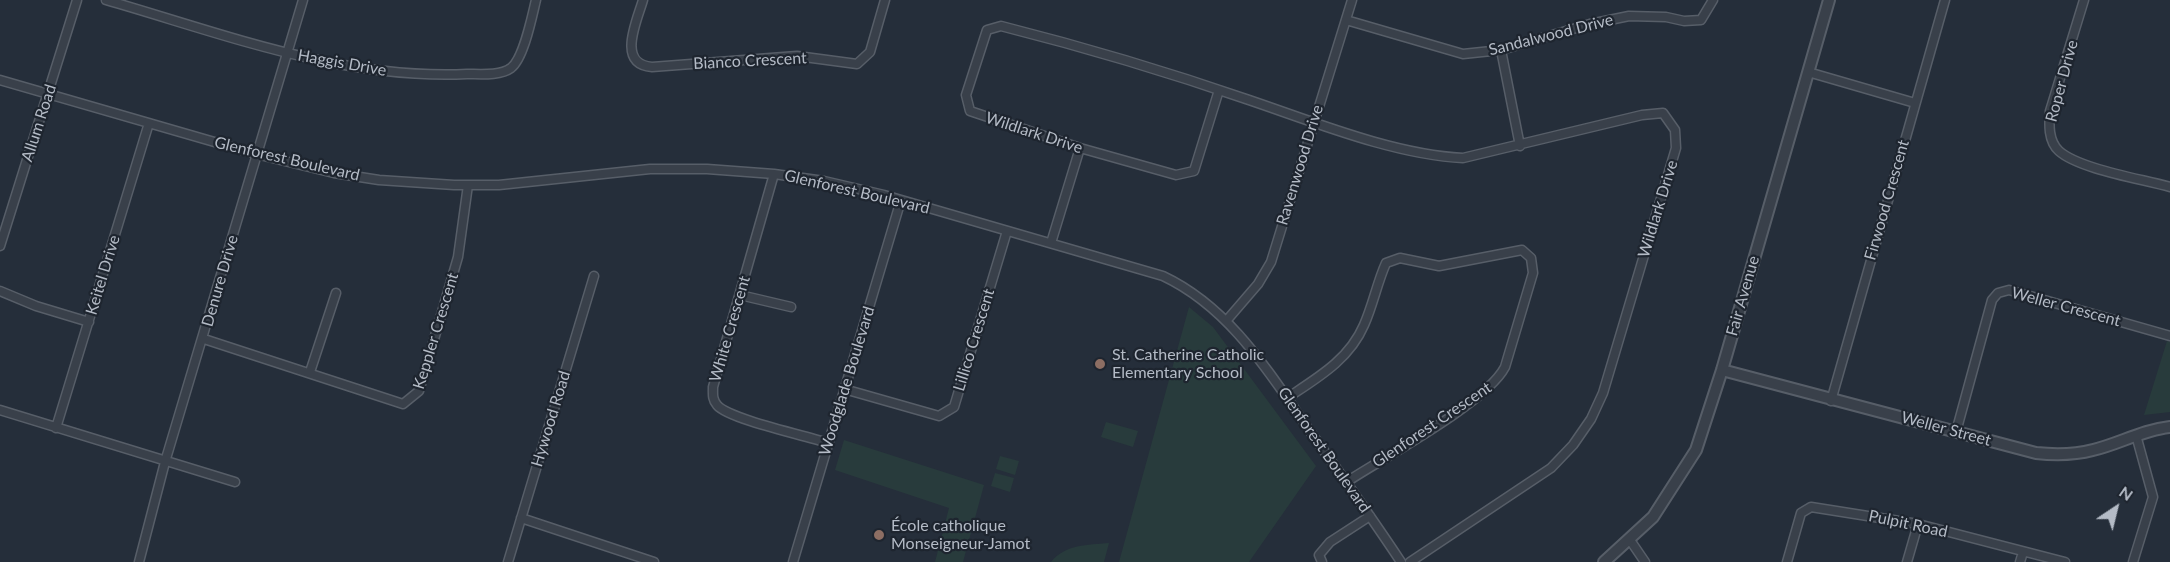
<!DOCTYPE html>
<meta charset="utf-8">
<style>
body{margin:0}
#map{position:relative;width:2170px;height:562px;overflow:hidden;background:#252e3a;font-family:Lato,sans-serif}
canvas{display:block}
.north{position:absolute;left:2086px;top:478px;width:60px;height:60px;-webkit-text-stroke:4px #1e252f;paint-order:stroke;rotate:35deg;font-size:16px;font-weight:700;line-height:24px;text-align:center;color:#b4bbc6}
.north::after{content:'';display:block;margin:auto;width:21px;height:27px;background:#b4bbc6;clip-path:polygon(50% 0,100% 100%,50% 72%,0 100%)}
</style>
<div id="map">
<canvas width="2170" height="562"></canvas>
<div class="north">N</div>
</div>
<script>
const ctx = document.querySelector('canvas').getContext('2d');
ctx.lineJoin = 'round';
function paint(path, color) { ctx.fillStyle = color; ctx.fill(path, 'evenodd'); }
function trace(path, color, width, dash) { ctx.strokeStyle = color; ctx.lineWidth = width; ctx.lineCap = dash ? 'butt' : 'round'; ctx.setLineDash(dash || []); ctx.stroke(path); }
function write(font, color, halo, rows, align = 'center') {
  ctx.font = font + ' Lato,sans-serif'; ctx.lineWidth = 4.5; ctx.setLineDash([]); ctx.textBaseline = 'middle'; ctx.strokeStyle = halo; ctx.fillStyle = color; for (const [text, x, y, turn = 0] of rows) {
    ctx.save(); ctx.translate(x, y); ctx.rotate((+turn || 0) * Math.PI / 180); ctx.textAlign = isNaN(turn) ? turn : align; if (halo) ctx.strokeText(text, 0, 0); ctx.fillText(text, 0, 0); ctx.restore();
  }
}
paint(new Path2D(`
 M1189 307 1213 327 1316 466 1249 562H1119Z
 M2167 341 2170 342V412L2144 415Z
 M1106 422 1138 431 1133 447 1101 437Z
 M844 440 984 485 963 562H935L949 508 835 470Z
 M1000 456 1019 461 1015 475 996 469Z
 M995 473 1014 478 1010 492 991 486Z
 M1109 543 1104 562H1051C1066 544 1087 545 1109 543Z`), '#283b3c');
const minor = new Path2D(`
 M106 0C224 34 342 80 467 74 480 74 500 76 511 68 524 58 532 16 536 0
 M643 0C637 21 616 64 652 67L797 56 857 64 870 52 885 0
 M2084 0 2050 111C2049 124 2048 141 2059 151 2079 169 2142 179 2170 187
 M1346 20 1463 54 1501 50 1590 24 1629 16 1666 17 1684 21 1701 20 1713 0
 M1501 50 1520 146
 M1808 72 1915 103
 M0 80 256 154 334 173 379 180 454 185H499L650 169H707L774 174 824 181 884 195 1163 276C1231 308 1270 374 1312 434 1342 476 1372 518 1401 562
 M1219 90 1194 171 1176 175 1080 148 970 111 966 95 987 30 1001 26C1084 47 1168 72 1249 100 1314 122 1395 155 1463 158L1642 115 1663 113 1675 130 1676 148 1603 393 1591 419 1573 445 1551 468 1410 562
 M774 174 713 387C713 394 712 399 717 405 728 419 807 436 828 443
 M1051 243 1080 148
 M0 246 77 0
 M0 291 36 306 89 322
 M740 295 791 307
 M1227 320 1258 284 1271 262 1352 0
 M204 339 403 404 419 391 458 257 468 185
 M310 372 336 293
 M844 389 939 416 954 407 1007 231
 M1287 398C1317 378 1349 360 1364 325 1373 305 1377 283 1386 263L1400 258 1439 266 1522 250 1531 258 1533 273 1505 367C1486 403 1386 456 1348 481
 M1831 401 1945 0
 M0 410 235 482
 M56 428 149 123
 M1956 432 1992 300 1998 293 2009 290 2170 336
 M521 518 654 562
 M1630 540 1645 562
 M139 562 165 462 303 0
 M508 562 594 276
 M793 562 901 200
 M1322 562 1319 555 1330 542 1370 516
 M1787 562 1801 513 1811 507 1918 524 2065 562
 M1907 562 1918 524
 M2020 562 2023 552
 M2133 562 2153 497 2136 435`);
const tertiary = new Path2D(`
 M1722 370 2036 453C2055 455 2074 455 2093 450 2119 444 2142 430 2170 427
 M1604 562 1653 517 1696 450 1722 370 1829 0`);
trace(minor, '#575e68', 11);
trace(tertiary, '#575e68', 14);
trace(minor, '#39404a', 8);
trace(tertiary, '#39404a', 10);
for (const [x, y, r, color] of [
 [1100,364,6,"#8d6e63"],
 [879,535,6,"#8d6e63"]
]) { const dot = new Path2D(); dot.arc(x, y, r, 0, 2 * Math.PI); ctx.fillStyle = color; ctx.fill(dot); trace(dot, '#1e252f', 2); }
write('16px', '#b4bbc6', '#1e252f', [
 ["Sandalwood Drive",1551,35,-14],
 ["Bianco Crescent",750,61,-3],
 ["Haggis Drive",342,63,10],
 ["Roper Drive",2062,81,-75],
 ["Allum Road",39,123,-72],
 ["Wildlark Drive",1034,133,18],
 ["Glenforest Boulevard",287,159,13],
 ["Ravenwood Drive",1300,165,-73],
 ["Glenforest Boulevard",857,192,13],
 ["Firwood Crescent",1887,200,-74],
 ["Wildlark Drive",1658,209,-73],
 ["Keitel Drive",103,275,-73],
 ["Denure Drive",220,281,-74],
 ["Fair Avenue",1743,296,-74],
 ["Weller Crescent",2066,307,15],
 ["White Crescent",730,329,-74],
 ["Keppler Crescent",436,331,-73],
 ["Lillico Crescent",974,340,-73],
 ["Woodglade Boulevard",847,381,-73],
 ["Hywood Road",551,419,-73],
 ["Glenforest Crescent",1432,425,-34],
 ["Weller Street",1946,429,15],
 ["Glenforest Boulevard",1324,450,55],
 ["Pulpit Road",1908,524,12]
]);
write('16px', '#b4bbc6', '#1e252f', [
 ["St. Catherine Catholic",1112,355],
 ["Elementary School",1112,373],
 ["École catholique",891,526],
 ["Monseigneur-Jamot",891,544]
], 'left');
</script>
